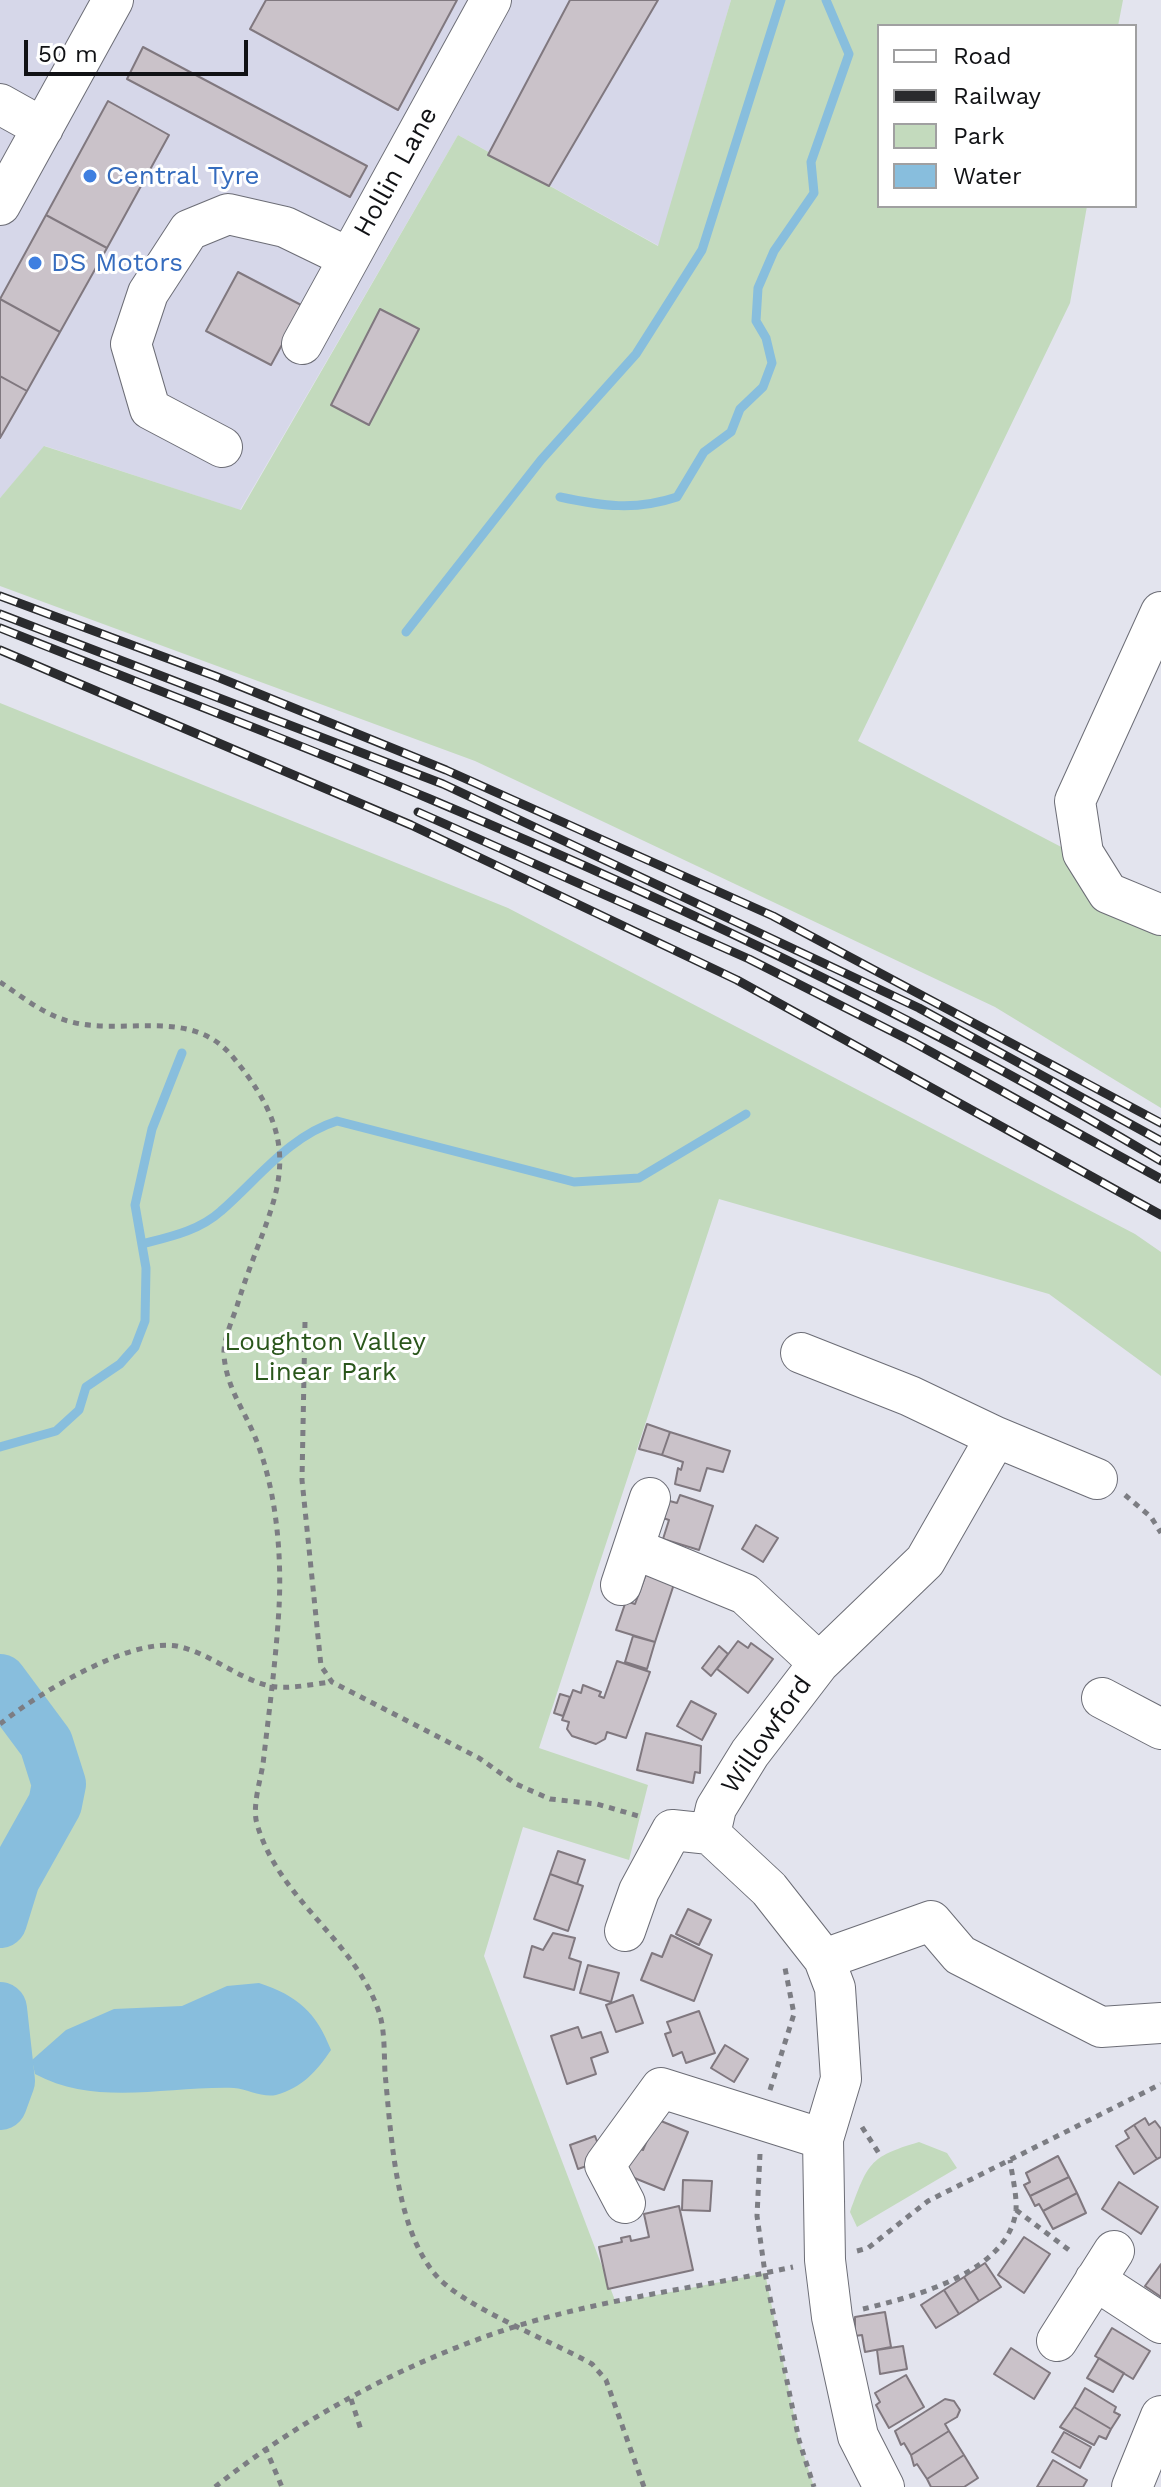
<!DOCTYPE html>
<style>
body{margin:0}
#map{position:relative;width:1161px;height:2487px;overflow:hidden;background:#e3e4ee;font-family:"Work Sans",sans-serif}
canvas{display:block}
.legend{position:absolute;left:877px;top:24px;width:260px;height:184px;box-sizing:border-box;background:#fff;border:2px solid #a0a0a1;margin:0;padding:10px 14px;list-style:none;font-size:24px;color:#111215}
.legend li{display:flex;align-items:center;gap:16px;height:40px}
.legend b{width:40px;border:2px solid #a0a0a1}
.scale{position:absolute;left:24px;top:40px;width:224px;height:36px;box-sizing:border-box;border:4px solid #111215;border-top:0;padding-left:10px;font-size:24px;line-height:28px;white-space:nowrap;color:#111215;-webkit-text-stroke:6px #fff;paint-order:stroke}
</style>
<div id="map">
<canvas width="1161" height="2487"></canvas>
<ul class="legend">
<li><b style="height:10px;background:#fff"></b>Road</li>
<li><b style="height:10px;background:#2a2b2e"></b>Railway</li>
<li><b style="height:22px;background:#c3dabd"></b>Park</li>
<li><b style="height:22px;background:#88bedd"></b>Water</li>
</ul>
<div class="scale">50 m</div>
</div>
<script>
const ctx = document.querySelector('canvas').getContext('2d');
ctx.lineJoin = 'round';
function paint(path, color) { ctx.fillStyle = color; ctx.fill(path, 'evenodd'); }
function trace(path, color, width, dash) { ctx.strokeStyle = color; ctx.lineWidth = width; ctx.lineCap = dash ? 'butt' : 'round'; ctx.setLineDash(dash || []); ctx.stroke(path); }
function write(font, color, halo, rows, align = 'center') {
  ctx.font = font + ' "Work Sans",sans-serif'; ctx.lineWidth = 6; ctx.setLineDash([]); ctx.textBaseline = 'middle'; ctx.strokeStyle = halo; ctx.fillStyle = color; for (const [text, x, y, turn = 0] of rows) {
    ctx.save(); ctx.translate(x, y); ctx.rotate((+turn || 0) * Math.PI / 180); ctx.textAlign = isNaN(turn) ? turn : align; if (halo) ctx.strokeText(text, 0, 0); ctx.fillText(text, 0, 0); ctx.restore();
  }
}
paint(new Path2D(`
 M0 0H731L659 246 458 135 240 510 45 446 0 498Z`), '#d6d7e9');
paint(new Path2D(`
 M731 0H1123L1118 26H879V206H1087L1070 303 858 741 1161 899V1108L995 1007 475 761 0 586V498L44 446 241 510 458 135 658 246Z
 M0 703 508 908 1135 1234 1161 1252V1376L1049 1294 719 1199 539 1748 648 1785 629 1860 523 1827 484 1956 616 2303 765 2273 799 2440 814 2487H0Z
 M919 2142 947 2153 957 2168 857 2227 850 2212C868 2164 868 2157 919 2142Z`), '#c3dabd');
paint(new Path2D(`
 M259 1983C298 1996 316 2012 331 2050 316 2072 303 2087 276 2095 263 2098 247 2089 234 2088 167 2086 96 2107 35 2074L32 2060 66 2030 114 2009 182 2006 227 1986Z`), '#88bedd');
trace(new Path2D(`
 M560 497C602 506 635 511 677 497L704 452 731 432 740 409 763 387 772 363 766 338 756 321 758 288 774 251 814 193 811 162 849 54 826 0
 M406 632 541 460 636 354 702 250 781 0
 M142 1244C169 1237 199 1231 221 1211 258 1179 289 1136 337 1121L574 1182 639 1178 746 1114
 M0 1447 56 1431 79 1410 86 1387 120 1364 135 1347 145 1321 146 1268 135 1205 152 1129 182 1053`), '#88bedd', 9);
trace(new Path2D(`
 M0 1681 46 1743 59 1784 55 1804 13 1879 0 1921
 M0 2009 8 2081 0 2103`), '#88bedd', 54);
const building = new Path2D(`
 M266 0H457L398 110 250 29Z
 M570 0H658L549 186 488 155Z
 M143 47 367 166 350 197 127 79Z
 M108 101 169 135 107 248 46 215Z
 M46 215 107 248 60 332 0 299Z
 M238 272 303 306 271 365 206 331Z
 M0 299 60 332 27 391 0 376Z
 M380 309 419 329 369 425 331 405Z
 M0 376 27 391 0 438Z
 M647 1424 670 1432 662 1455 639 1449Z
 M670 1432 730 1451 723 1472 707 1468 700 1491 675 1484 678 1468 681 1470 683 1462 662 1455Z
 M680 1495 713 1506 699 1550 663 1539 669 1520 660 1517 666 1500 677 1503Z
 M756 1525 778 1538 763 1562 742 1549Z
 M646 1574 674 1584 655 1642 616 1630 626 1601 635 1604Z
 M633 1636 655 1642 647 1669 625 1662Z
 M738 1641 748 1648 751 1643 773 1659 748 1693 717 1669Z
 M719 1646 728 1654 711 1676 702 1668Z
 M617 1661 650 1672 626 1738 607 1732 605 1739 596 1744 572 1736 567 1729 569 1722 562 1720 573 1690 581 1693 583 1685 601 1692 599 1696 604 1698Z
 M560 1694 570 1697 563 1716 554 1713Z
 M691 1701 716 1714 702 1740 677 1726Z
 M646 1733 701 1746 700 1773 695 1772 693 1783 637 1770Z
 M558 1851 585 1860 577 1884 550 1874Z
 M550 1874 583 1886 568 1931 534 1919Z
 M688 1909 711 1920 699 1945 676 1934Z
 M553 1933 575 1938 569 1958 581 1962 574 1990 524 1977 532 1946 543 1950Z
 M671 1935 712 1955 694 2001 641 1980 652 1953 662 1957Z
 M588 1965 619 1973 611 2002 580 1993Z
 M633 1995 643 2023 616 2032 606 2005Z
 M699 2011 715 2053 686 2063 682 2052 673 2056 665 2034 671 2032 667 2022Z
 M578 2027 582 2038 601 2032 608 2052 591 2058 596 2074 567 2084 551 2036Z
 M725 2045 748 2059 734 2082 711 2068Z
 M1145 2118 1149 2125 1155 2121 1161 2129V2157L1157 2159 1134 2125Z
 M656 2119 688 2132 664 2190 622 2173 633 2146 643 2150Z
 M1134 2125 1157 2159 1134 2174 1116 2146 1129 2138 1125 2131Z
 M595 2136 604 2160 578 2169 570 2145Z
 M1058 2156 1069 2177 1030 2196 1024 2185 1030 2182 1026 2173Z
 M1069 2177 1077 2193 1043 2211 1039 2204 1035 2206 1030 2196Z
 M683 2180 712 2181 710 2211 682 2210Z
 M1119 2182 1158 2207 1141 2234 1102 2209Z
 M1077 2193 1086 2213 1053 2229 1043 2211Z
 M679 2206 693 2270 608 2289 599 2247 622 2242 621 2238 630 2236 631 2241 649 2237 644 2214Z
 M1024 2237 1050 2254 1024 2293 998 2275Z
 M985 2263 1001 2287 979 2301 964 2277Z
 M1161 2264V2297L1145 2286Z
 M964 2277 979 2301 959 2314 944 2290Z
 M944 2290 959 2314 936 2328 921 2305Z
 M885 2312 891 2347 865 2352 862 2335 855 2336V2317Z
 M1112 2328 1150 2351 1133 2379 1095 2356Z
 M903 2346 907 2369 880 2374 877 2350Z
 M1011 2348 1050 2373 1034 2399 994 2374Z
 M1099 2358 1124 2373 1113 2392 1087 2378Z
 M906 2375 924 2407 889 2428 876 2405 880 2402 875 2393Z
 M1085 2388 1116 2407 1114 2412 1120 2415 1111 2429 1074 2407Z
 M945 2399 954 2401 960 2410 957 2417 945 2424 949 2431 911 2455 904 2443 901 2445 895 2431Z
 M1074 2407 1111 2429 1106 2439 1099 2436 1094 2445 1060 2427Z
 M949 2431 964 2455 927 2479 917 2464 914 2466 911 2455Z
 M1064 2432 1091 2447 1080 2468 1052 2452Z
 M964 2455 978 2478 964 2487H931L927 2479Z
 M1053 2460 1087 2480 1083 2487H1037Z`);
paint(building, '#cac2c9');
trace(building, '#80787f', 2);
const minor = new Path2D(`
 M0 104 43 128
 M0 205 113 0
 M302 344 491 0
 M222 447 150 409 131 344 148 293 189 230 228 214 285 227 349 258
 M1161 612 1075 801 1083 853 1108 893 1161 915
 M801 1353 910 1396 996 1437 925 1561 819 1663 750 1753 716 1808 710 1834 769 1889 824 1959 835 1988 841 2079 823 2139 825 2260 832 2317 858 2436 884 2487
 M996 1437 1097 1479
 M635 1549 745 1594 819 1663
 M621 1585 650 1498
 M1102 1698 1161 1729
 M625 1931 639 1891 672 1830 710 1834
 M824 1959 931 1921 960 1955 1101 2027 1161 2023
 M625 2203 605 2165 661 2088 823 2139
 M1095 2280 1161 2323
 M1057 2341 1114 2251
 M1132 2487 1161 2416`);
trace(minor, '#6c6d76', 42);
trace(new Path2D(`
 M0 982C21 996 43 1014 68 1021 122 1037 190 1006 232 1056 317 1157 269 1200 237 1306 232 1321 223 1340 224 1356 227 1388 243 1408 255 1437 276 1488 282 1553 279 1608 276 1660 269 1712 263 1764 260 1782 252 1807 257 1824 279 1900 354 1939 379 2012 385 2030 384 2054 385 2073 391 2133 395 2225 434 2273 460 2306 552 2341 592 2364L606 2380 644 2487
 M305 1322 302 1480 321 1666 332 1682 479 1758 516 1784 550 1799 597 1804 642 1817
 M1125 1495 1151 1517 1161 1533
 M0 1724C36 1695 134 1634 181 1647 212 1655 239 1679 270 1686 287 1690 313 1684 331 1682
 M770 2090 794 2014 785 1968
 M862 2127 880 2155
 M760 2154 757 2216 765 2273 799 2440 814 2487
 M1016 2210 1073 2253
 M857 2251 868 2248 928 2201 1161 2084
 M863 2309C912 2297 1009 2273 1016 2210 1017 2195 1012 2175 1010 2160
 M351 2399 361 2430
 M265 2447 282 2487
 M215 2487C303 2417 411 2359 520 2325 609 2298 703 2287 793 2267`), '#7c7d83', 5, [6, 6]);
trace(minor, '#fff', 40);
const rail = new Path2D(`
 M0 596 215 676 446 770 773 916 1161 1123
 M0 614 443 784 919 1008 1161 1141
 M0 628C143 685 288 739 430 799 680 904 928 1022 1161 1161
 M0 650 411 825 737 980 1161 1215
 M418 812 749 959 913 1042 1161 1179`);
trace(rail, '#2a2b2e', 9);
trace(rail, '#fff', 6, [18]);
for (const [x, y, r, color] of [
 [90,176,8,"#3f7fe0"],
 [35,263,8,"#3f7fe0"]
]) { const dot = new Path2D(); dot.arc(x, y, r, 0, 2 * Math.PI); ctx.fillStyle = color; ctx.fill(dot); trace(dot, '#fff', 3); }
write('26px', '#111215', '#fff', [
 ["Hollin Lane",396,172,-61],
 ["Willowford",767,1735,-55]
]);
write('26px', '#366cbe', '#fff', [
 ["Central Tyre",106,176],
 ["DS Motors",51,263]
], 'left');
write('26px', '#2a561b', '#fff', [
 ["Loughton Valley",325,1342],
 ["Linear Park",325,1372]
]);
</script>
